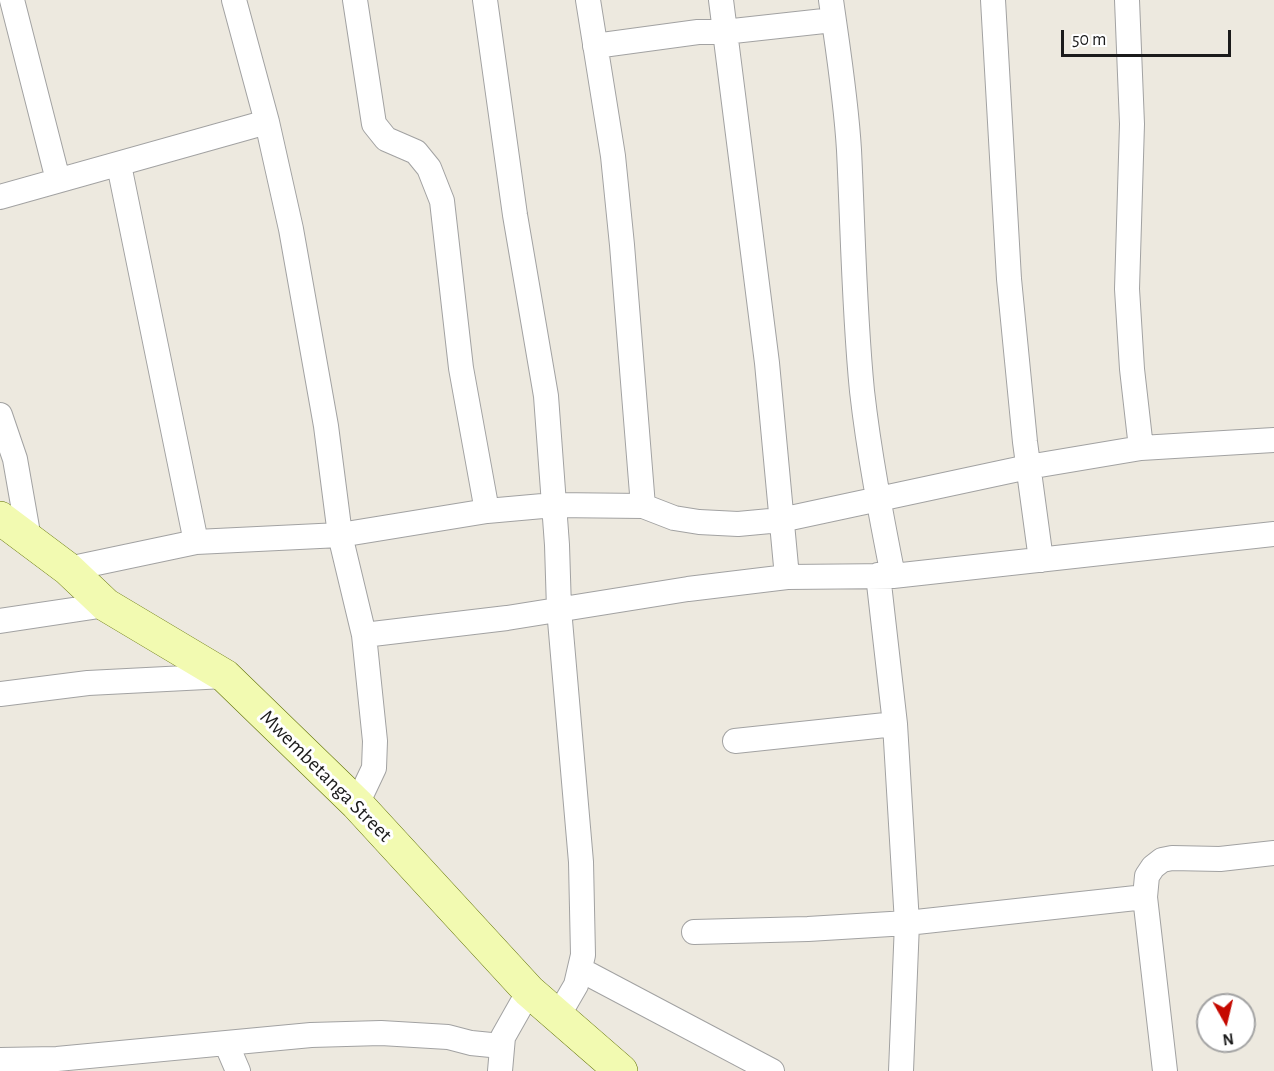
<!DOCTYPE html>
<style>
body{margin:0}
#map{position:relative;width:1274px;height:1071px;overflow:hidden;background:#ede9df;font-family:"Alegreya Sans",sans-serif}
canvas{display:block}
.north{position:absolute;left:1196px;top:993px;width:60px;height:60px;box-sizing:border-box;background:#fff;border:2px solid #a4a4a4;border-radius:50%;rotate:172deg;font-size:16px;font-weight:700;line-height:24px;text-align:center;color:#1b1b1b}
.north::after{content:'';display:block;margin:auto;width:21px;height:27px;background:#c50900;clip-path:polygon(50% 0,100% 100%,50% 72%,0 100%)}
.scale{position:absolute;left:1061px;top:30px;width:170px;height:27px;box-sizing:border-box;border:3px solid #1b1b1b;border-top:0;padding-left:8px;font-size:18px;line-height:21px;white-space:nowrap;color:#1b1b1b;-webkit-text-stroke:4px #fff;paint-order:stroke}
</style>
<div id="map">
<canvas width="1274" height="1071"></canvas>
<div class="north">N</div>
<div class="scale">50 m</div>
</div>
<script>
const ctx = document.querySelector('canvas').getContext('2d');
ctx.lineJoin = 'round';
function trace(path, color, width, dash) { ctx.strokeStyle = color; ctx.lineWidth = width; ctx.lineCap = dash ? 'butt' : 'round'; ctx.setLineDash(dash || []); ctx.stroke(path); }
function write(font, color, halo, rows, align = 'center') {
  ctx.font = font + ' "Alegreya Sans",sans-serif'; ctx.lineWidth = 6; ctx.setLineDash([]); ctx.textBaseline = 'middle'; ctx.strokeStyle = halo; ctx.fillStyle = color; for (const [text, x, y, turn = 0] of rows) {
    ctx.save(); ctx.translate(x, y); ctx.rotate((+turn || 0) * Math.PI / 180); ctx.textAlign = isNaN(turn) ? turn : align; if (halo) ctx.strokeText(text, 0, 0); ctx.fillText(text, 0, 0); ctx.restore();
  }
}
const street = new Path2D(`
 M12 0 58 180
 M234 0 267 122 291 229 326 426 340 535 364 635 375 741 374 768 357 804
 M355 0 374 124 386 139 416 152 429 168 442 201 461 368 487 511
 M485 0 515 215 546 396 557 545 559 609 581 862 583 955 576 985 558 1016
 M588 0 613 156 622 245 643 506
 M721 0 767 363 787 577
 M831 0C838 50 846 99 849 150 853 230 854 311 862 391 869 453 881 515 893 576
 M993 0 1009 279 1025 442 1041 560
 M1127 0 1132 124 1127 289 1132 369 1141 448
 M595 46 698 32H724L833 20
 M119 165 196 542
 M0 197 267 122
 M0 415 15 459 29 539
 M68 569 196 542 340 535 487 511 554 505 643 506 674 518 699 522 738 524 781 520 1028 467 1141 448 1274 440
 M878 575 895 724 907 923 901 1071
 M0 621 106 605
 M364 635 507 618 688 589 787 577 893 576 1274 534
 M0 694 88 683 225 676
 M735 741 895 724
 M694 932 808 929 907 923 1145 897
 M581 970 772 1071
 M226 1043 238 1071
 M0 1060 57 1059 311 1035 381 1033 448 1037 471 1043 501 1046
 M500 1071 503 1037 529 991
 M1165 1071 1145 897 1147 876 1153 867 1162 860 1172 858 1220 859 1274 853`);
const secondary = new Path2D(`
 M0 518 68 569 106 605 225 676 357 804 529 991 621 1071`);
trace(street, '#a2a2a2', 26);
trace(secondary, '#5f7003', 34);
trace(street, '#fff', 24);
trace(secondary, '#f2fab1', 33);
write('21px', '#1b1b1b', '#fff', [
 ["Mwembetanga Street",326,776,45]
]);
</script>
